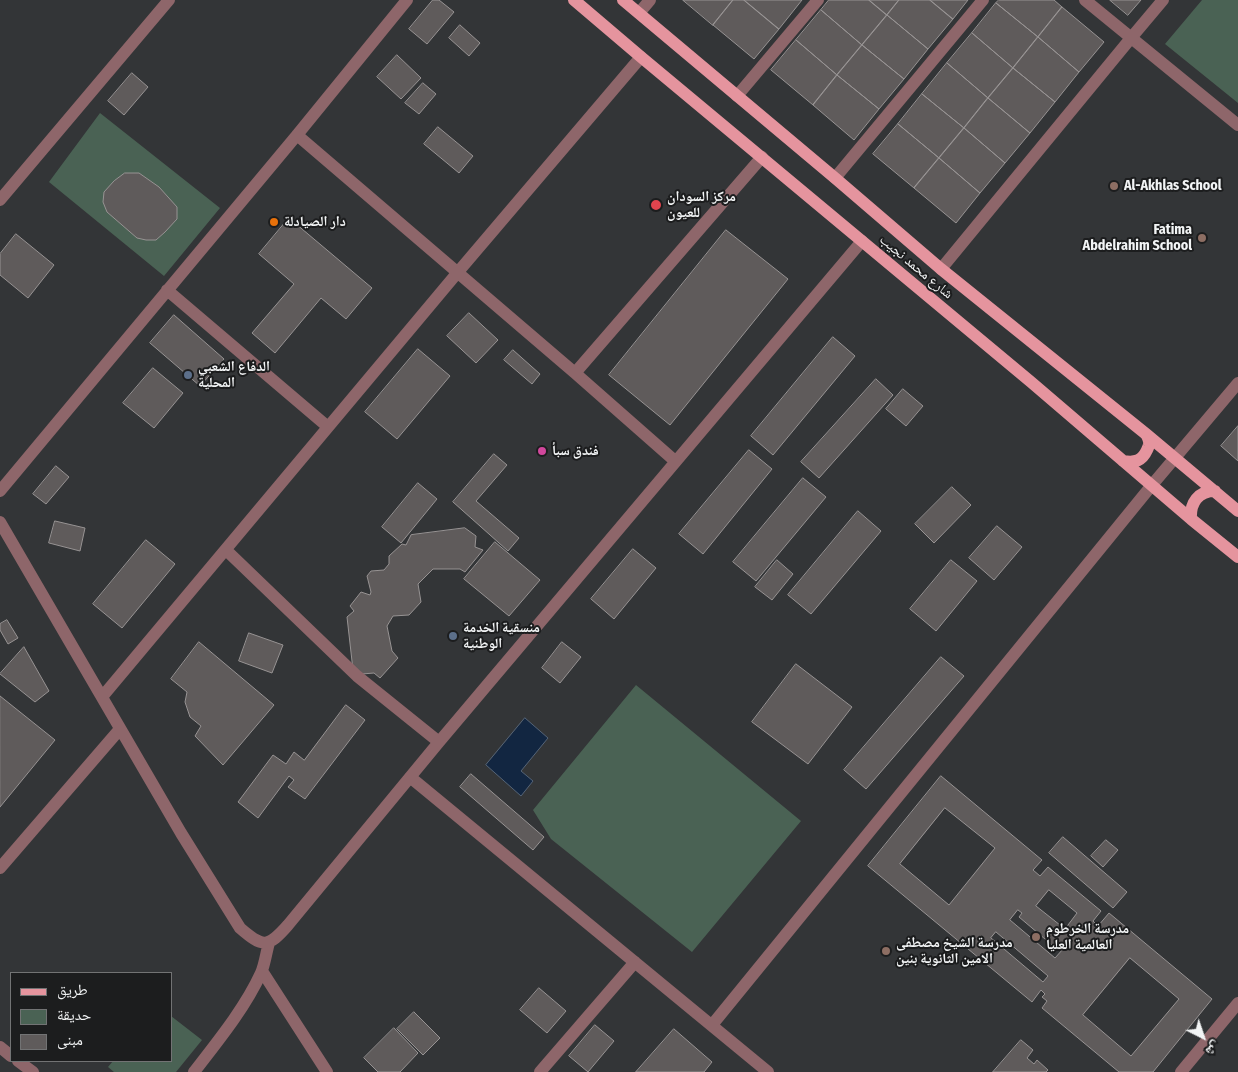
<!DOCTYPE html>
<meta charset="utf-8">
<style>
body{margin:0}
#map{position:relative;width:1238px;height:1072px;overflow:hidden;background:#333537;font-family:"Fira Sans Condensed","Noto Naskh Arabic",sans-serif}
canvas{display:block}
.legend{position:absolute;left:10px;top:972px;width:162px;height:90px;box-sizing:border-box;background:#1c1d1e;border:1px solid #727374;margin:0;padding:6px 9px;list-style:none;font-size:15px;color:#f2f4f5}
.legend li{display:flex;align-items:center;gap:10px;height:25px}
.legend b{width:25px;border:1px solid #727374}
.north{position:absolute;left:1178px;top:1012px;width:50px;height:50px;-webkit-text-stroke:4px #1c1d1e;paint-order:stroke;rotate:139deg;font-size:14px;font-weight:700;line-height:20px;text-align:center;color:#f2f4f5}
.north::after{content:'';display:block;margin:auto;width:18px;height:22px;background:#f2f4f5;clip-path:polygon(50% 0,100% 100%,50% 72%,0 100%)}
</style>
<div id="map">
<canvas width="1238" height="1072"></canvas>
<ul class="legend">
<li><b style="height:6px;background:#e5949e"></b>طريق</li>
<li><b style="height:14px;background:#4a6254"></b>حديقة</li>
<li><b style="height:14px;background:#5f5b5b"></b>مبنى</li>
</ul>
<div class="north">ش</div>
</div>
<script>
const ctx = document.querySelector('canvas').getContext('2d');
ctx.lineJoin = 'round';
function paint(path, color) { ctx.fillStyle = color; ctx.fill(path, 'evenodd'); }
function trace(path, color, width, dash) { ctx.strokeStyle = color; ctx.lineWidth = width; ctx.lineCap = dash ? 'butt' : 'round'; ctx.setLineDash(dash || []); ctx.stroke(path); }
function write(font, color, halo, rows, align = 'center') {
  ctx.font = font + ' "Fira Sans Condensed","Noto Naskh Arabic",sans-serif'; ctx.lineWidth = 4; ctx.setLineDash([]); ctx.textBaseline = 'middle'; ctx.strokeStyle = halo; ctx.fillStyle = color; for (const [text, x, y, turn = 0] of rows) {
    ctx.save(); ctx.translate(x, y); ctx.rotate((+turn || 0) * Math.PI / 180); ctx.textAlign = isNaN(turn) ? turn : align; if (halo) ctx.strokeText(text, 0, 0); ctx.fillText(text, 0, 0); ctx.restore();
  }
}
paint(new Path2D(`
 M1202 0H1238V103L1165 44Z
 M100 113 220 208 164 276 49 182Z
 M636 685 801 821 692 952 551 839 533 810Z
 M171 1016 202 1040 176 1072H114L108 1067 113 1061H171Z`), '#4a6254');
const water = new Path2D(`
 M525 718 548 738 521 771 533 781 521 796 486 765Z`);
paint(water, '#122641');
trace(water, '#556477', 1);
const building = new Path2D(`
 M433 0H439L454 12 427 44 409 29Z
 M683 0H733L713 25Z
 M733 0H744L779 29 754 59 713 25Z
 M744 0H802L779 29Z
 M829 0H869L887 15 862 45 821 10Z
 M869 0H899L887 15Z
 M899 0H930L953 19 928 49 887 15Z
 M930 0H968L953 19Z
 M999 0H1054L1062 7 1038 37 996 3Z
 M1110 0H1141L1128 15Z
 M996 3 1038 37 1013 68 972 33Z
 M1062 7 1104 42 1079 72 1038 37Z
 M821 10 862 45 837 75 796 40Z
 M887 15 928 49 904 79 862 45Z
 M460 25 480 43 469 56 449 38Z
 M972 33 1013 68 988 98 947 63Z
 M1038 37 1079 72 1055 102 1013 68Z
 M796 40 837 75 813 105 771 70Z
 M862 45 904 79 879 109 837 75Z
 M397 55 421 78 401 99 377 77Z
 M947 63 988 98 964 128 922 94Z
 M1013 68 1055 102 1030 133 988 98Z
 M132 73 148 87 124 115 108 101Z
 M837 75 879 109 854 140 813 105Z
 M423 83 436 94 419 114 405 103Z
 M922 94 964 128 939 158 898 124Z
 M988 98 1030 133 1005 163 964 128Z
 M898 124 939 158 914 188 873 154Z
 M438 127 473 156 459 173 424 144Z
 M964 128 1005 163 980 193 939 158Z
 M939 158 980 193 956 223 914 188Z
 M125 173H139L159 187 177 207V219L165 232 156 240H146L137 238 107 212 103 202 104 192 114 181Z
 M289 218 372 288 346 319 321 298 275 353 252 333 294 284 259 254Z
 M726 230 788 279 670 425 609 375Z
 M16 234 54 265 28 298 0 275V254Z
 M469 313 498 340 476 363 447 336Z
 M174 315 224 359 200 386 150 343Z
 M833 337 855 356 773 455 751 436Z
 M418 349 450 376 397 439 365 412Z
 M513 350 540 374 532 384 504 360Z
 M153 368 183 393 154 428 123 403Z
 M876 379 893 395 819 478 801 462Z
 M903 389 923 406 906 426 886 409Z
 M1238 426V461L1221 446Z
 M749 450 772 469 703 554 679 534Z
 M494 454 507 465 476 501 519 538 508 551 453 502Z
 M56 466 69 477 46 504 33 494Z
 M803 478 826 497 756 581 733 562Z
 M418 483 437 499 401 543 382 527Z
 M952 487 971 505 934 543 915 524Z
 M858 511 881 531 811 614 788 595Z
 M55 521 85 528 80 551 49 543Z
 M997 526 1022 547 994 580 969 558Z
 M465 528 476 536 475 547 483 550 465 572 460 569H433L418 584 421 602 409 615 393 616 387 626 392 651 398 658 380 678 374 673 362 674 353 670 347 617 354 611 350 606 361 592 370 595 371 592 367 576 371 571 384 570 389 564V556L402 544 406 545 411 535Z
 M146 540 175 564 122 628 93 604Z
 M495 542 540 580 509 616 464 579Z
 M633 549 656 568 614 619 591 599Z
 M777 560 793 574 772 600 755 587Z
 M951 560 977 581 936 631 910 609Z
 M7 620 18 638 8 644 0 630V624Z
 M249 633 283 645 272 673 239 661Z
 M199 642 274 705 223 765 195 736 201 726 190 717 185 702 187 692 171 679Z
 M562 642 581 657 560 683 542 668Z
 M24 647 49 691 35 702 0 674Z
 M941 657 964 676 866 789 844 770Z
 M796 664 852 707 808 764 752 722Z
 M0 696 55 740 0 807Z
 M346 705 365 720 305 799 288 787 294 780 289 776 258 818 238 802 273 755 286 764 294 752 304 760Z
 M471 774 544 837 533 850 460 787Z
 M941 776 1042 860 1033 870 1040 876 1048 867 1101 911 1093 921 1098 926 1109 913 1212 999 1153 1072H1119L1042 1008 1047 1001 1042 997 1045 994 1041 990 1032 1002 868 866ZM945 808 995 848 949 905 900 864ZM1049 890 1077 913 1065 929 1036 906ZM1018 910 1022 913 1019 917 1058 950 1061 946 1063 949 1055 958 1010 920ZM996 932 1048 976 1043 982 991 938ZM1130 958 1179 999 1131 1056 1083 1015Z
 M1063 837 1127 892 1113 908 1049 853Z
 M1106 840 1118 850 1103 867 1091 856Z
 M539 988 566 1011 547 1033 520 1010Z
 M414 1012 440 1038 423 1055 397 1029Z
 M595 1025 614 1041 588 1072 569 1056Z
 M394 1028 418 1053 400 1072H378L364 1058Z
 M674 1029 712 1062 704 1072H636Z
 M1021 1040 1033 1050 1027 1058 1034 1064 1037 1060 1048 1070 1046 1072H993Z`);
paint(building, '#5f5b5b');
trace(building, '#979393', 1);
trace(new Path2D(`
 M1085 0 1238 125
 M639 13 650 0
 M737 96 818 0
 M297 135 575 373 675 461
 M835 178 983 0
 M0 200 169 0
 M941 269 1131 38 1163 0
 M167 290 328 427
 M575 373 762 157
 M0 491 297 135 407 0
 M0 522 181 833 240 928C263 948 268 948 288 925L439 742 862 241
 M226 550 357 676 439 742
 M102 697 458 272 641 57
 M410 777 768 1072
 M0 868 120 729
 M262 971 327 1072
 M712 1025 1152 485 1238 383
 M0 1047 11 1056
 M18 1061 33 1072
 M194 1072C218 1041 245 1008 261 973 265 964 266 953 269 943
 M540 1072 635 962
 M1181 1072 1238 1003`), '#8e666a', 12);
trace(new Path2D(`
 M574 0 641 57 1031 382 1191 519 1238 557
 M623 0 835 178 941 269 1146 434 1238 511
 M1123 461C1135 463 1142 461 1147 450 1148 448 1150 443 1149 442 1149 439 1147 436 1146 434
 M1191 519C1190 503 1198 491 1215 491`), '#e5949e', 12);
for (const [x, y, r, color] of [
 [1114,186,5,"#8d6e63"],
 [656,205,6,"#e0444e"],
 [274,222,5,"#e8710a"],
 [1202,238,5,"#8d6e63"],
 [188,375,5,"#5c6f8a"],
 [542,451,5,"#d1479c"],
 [453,636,5,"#5c6f8a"],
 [1036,937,5,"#8d6e63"],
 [886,951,5,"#8d6e63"]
]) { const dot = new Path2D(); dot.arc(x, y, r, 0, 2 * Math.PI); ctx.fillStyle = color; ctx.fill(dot); trace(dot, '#1c1d1e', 2); }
write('bold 14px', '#f2f4f5', '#1c1d1e', [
 ["Al-Akhlas School",1124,186],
 ["مركز السودان",667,197],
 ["للعيون",667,213],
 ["دار الصيادلة",284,222],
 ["Fatima",1192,230,"right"],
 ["Abdelrahim School",1192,246,"right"],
 ["الدفاع الشعبي",198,367],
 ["المحلية",198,383],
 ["فندق سبأ",552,451],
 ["منسقية الخدمة",463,628],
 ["الوطنية",463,644],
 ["مدرسة الخرطوم",1046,929],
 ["العالمية العليا",1046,945],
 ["مدرسة الشيخ مصطفى",896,943],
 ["الامين الثانوية بنين",896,959]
], 'left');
write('14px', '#f2f4f5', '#1c1d1e', [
 ["شارع محمد نجيب",916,267,40]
]);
</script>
